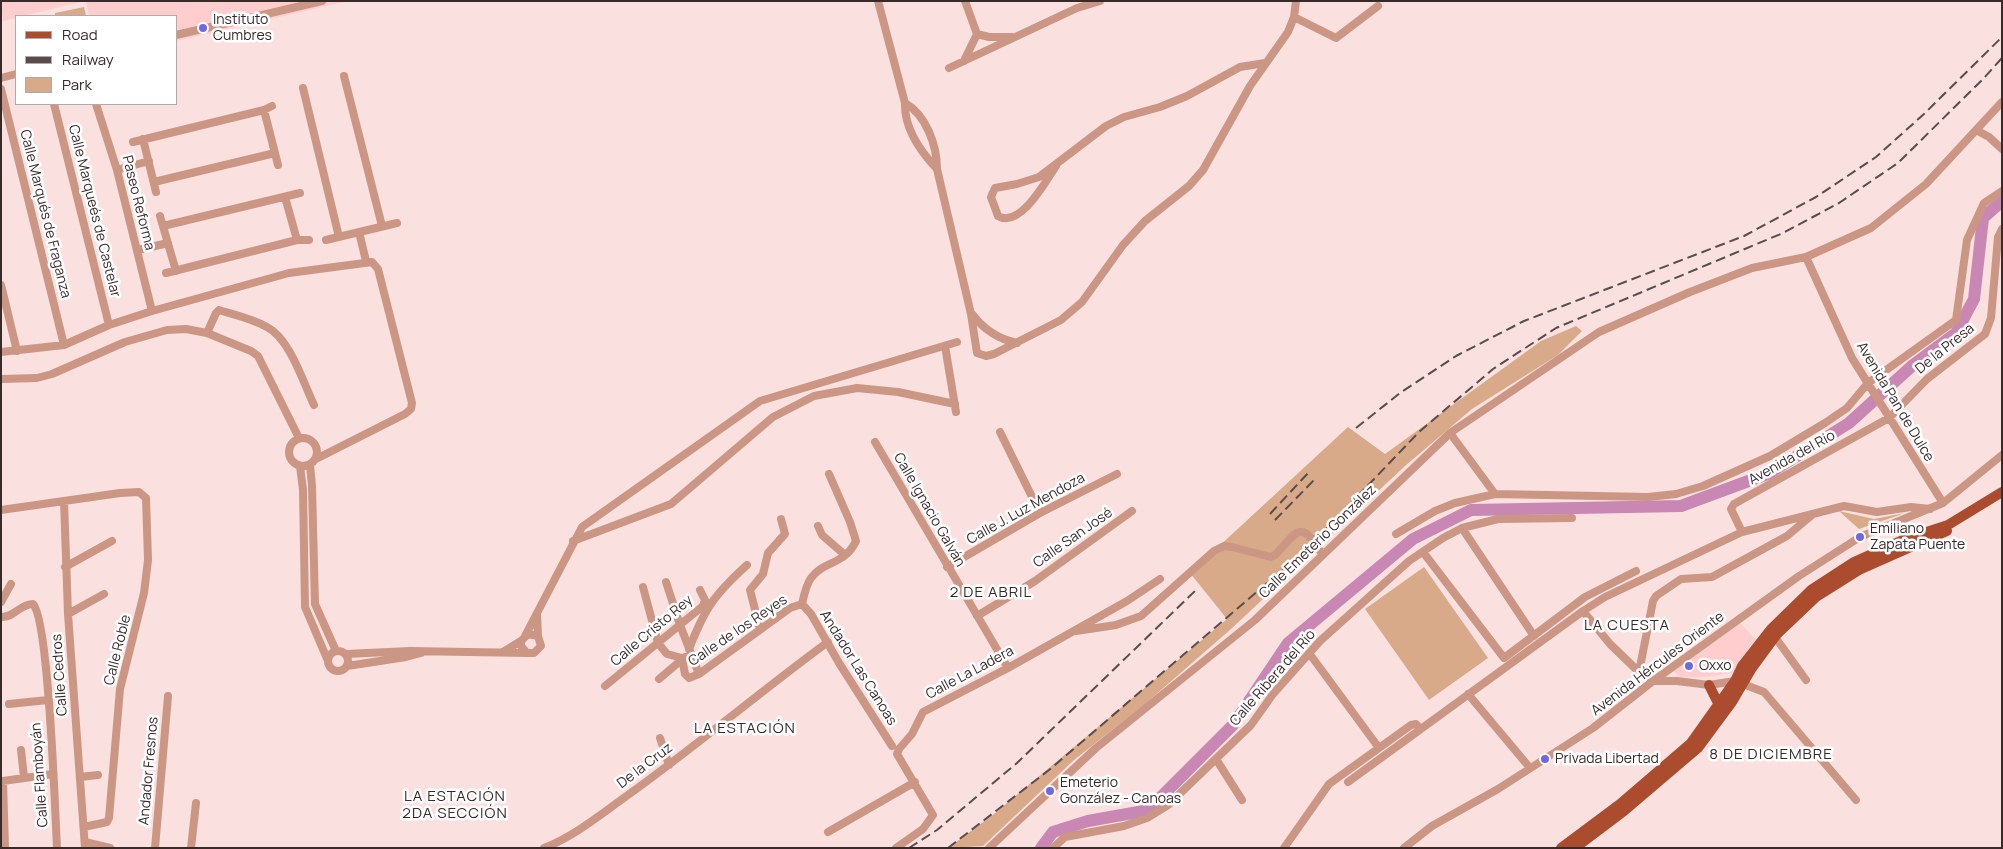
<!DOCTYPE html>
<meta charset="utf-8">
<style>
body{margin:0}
#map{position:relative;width:2003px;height:849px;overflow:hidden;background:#fae1e0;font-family:Manrope,sans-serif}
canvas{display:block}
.frame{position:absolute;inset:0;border:2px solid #392a2a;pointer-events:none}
.legend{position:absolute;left:15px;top:15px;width:162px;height:90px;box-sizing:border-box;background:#fff;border:1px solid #b0aaaa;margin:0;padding:6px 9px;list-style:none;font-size:15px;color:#392a2a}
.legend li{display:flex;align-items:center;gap:10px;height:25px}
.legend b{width:25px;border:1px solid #b0aaaa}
</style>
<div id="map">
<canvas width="2003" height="849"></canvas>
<div class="frame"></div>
<ul class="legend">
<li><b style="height:6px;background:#ab4c2f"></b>Road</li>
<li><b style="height:6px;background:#5c4b4b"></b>Railway</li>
<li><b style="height:14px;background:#d9aa8a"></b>Park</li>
</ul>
</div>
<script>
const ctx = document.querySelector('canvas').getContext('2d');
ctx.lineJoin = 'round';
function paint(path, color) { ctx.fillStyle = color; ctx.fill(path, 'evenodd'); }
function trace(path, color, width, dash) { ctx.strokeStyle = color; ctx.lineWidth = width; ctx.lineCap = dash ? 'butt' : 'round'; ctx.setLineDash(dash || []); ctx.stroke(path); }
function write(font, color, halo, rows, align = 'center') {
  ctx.font = font + ' Manrope,sans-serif'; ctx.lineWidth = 5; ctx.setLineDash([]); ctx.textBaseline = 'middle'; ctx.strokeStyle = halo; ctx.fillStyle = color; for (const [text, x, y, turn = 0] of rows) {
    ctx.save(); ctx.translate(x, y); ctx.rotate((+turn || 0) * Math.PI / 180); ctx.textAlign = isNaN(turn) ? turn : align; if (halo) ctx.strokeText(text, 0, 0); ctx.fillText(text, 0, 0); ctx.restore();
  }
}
paint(new Path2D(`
 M1 1H85L3 21Z
 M86 1H348L176 41V16H89Z
 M1739 622 1756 640 1751 644 1732 673 1706 677H1680L1673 671Z`), '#ffcdcd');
paint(new Path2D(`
 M84 7 86 16H55V13Z
 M1576 326 1582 331 1558 355 1472 409 1405 466 1231 629 1145 704 1074 760 983 846 948 848 994 814 1227 619 1190 573 1348 427 1385 454 1541 341Z
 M1839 511 1874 519 1905 513 1859 529Z
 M1424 567 1488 658 1429 700 1365 609Z`), '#d9aa8a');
trace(new Path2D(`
 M1041 848 1053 832 1088 821 1144 811 1160 798 1233 725 1288 643 1413 539 1471 510 1681 506 1770 473 1849 423 1913 365 1956 333 1974 299 1983 218 2002 201`), '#c888b3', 12);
trace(new Path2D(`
 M878 1 905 103C904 128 921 152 937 169
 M1294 17 1336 38 1378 6
 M977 34 989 37H1012
 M176 35 322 1
 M964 61 977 34 965 1
 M949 68 1077 8 1100 1
 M344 76 382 226
 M1 78 16 74
 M303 88 339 237
 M1 89 64 345
 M905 103C926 115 937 145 937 169L971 314 977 353 986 356 994 354 1061 320 1082 302 1123 245 1145 221 1189 186 1203 170 1250 86 1288 32 1294 17 1296 1
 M54 104 109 325
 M96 104 117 170 152 311
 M264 110 278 165
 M1976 130 1989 137 2002 149
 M143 139 156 192
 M133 142 264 110 272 106
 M1056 166C1046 181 1020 229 998 216L991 197 995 188 1017 184 1039 177 1106 126 1124 117 1160 107 1187 96 1240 67 1265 63
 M117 170 149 161
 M154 182 275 153
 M285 197 297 240
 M160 216 176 271
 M163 226 300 193
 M359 232 366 261
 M326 240 397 223
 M138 250 168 243
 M1806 257 1852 358 1943 503
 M166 273 297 240H309
 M1 285 17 351
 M972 314C984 330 998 339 1017 343
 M207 333 216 313 219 310C235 315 253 319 267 327 290 339 303 382 314 405
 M945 346 956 412
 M1 352 64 345 109 325 152 311 289 273 372 262 378 269 412 403 411 409 405 414 314 460
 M1 379 37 378 52 374 125 342 167 330 186 329 207 333 251 351 258 356 299 438
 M1000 432 1040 513
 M1450 433 1495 494
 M289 452a14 14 0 1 1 28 0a14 14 0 1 1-28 0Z
 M875 442 1008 668
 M310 465 312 486 315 604 336 651
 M300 466 303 490 305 607 328 661
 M64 501 68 614 85 848
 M1 510 120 493 139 492 146 498 148 560 144 593 120 689 109 818 107 822 84 827
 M818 526 822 535 845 555
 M1462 528 1534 636
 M1742 532 1731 509 1734 504 1889 418 1927 379 1985 334 1991 318 1998 237 2002 229
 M1396 534 1435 511 1455 503 1495 494 1648 497 1676 494 1703 486 1770 456 1825 423 1847 408 1868 383 1956 320 1967 240 1984 203 2002 191
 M573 541 671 504 773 417 814 396 857 388 898 392 955 404
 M1423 552 1504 658 1585 597 1636 571
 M65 567 112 541
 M947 567 1040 513 1117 474
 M666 582 680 625 699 674
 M643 587 658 643 667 654 682 658 685 674 689 678 699 674 790 608 802 604
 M1 602 11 584
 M802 604 811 614 839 663 892 746
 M802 604C804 595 806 585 811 578 823 561 845 565 856 541L850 522 829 474
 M1583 611 1610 644 1639 672 1653 681H1677L1709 685 1735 681 1764 692 1856 800
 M68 614 104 594
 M537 614 538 636
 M977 616 1035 581 1132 511
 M1 617C14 618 20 604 33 604 49 621 55 812 57 848
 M760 629 750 590 763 574 768 553 785 534 781 519
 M1076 631 1116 625 1141 616 1214 551 1224 546 1232 547 1271 557 1275 555C1298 531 1300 518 1322 554
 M525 636 582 527 760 401 957 342
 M1775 637 1806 680
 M689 649C705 608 714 595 747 565
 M328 661a10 10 0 1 1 20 0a10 10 0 1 1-20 0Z
 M503 652 521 641 528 634 538 636 541 646 534 653H527L521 646V641
 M1309 653 1379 748
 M346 654 410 651 527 653
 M347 666 406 657 421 653
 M1639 672 1653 601 1656 596 1681 579 1712 577 1787 536 1812 515
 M659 679 685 657
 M605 686 703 606 705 600 700 590
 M1468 694 1530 768
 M9 704 48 700
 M660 738 669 765
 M21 750 24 777
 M1216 759 1242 800
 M80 777 98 775
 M1348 782 1583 611 1605 597 1742 532 1844 506 1877 512 1911 507 1930 509
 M828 832 915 782
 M85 842 110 848
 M5 848 3 781 53 774
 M155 848 168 696
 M191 848 196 803
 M544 848C572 837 596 818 621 800 692 750 758 693 828 642
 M896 848 923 829 933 815 897 754 899 749 912 734 923 712 1008 668 1127 601 1160 579
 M989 848 1096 748 1255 620 1450 433 1599 332 1690 292 1752 268 1806 257 1871 228 1926 184 2002 102
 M1053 848 1065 837 1124 826 1147 818 1168 805 1251 725 1273 694 1320 641 1409 561 1443 538 1462 528 1498 519 1572 518
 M1284 848 1329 784 1411 725 1416 724 1420 729
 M1404 848 1432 826 1498 789 1593 728 1653 681 1799 576 1860 537 1943 503 2002 455`), '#cc9685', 8);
trace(new Path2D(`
 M1709 685 1719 705
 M1561 848 1620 804 1691 743 1735 681 1742 666 1771 629 1811 590 1854 562 1905 539 1948 525 2002 492
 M1575 848 1624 811 1698 748 1732 702 1752 668 1777 634 1816 597 1859 570 1947 531`), '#ab4c2f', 10);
trace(new Path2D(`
 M1356 428 1400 393 1456 356 1524 321 1744 236 1816 197 1876 157 1924 114 2002 37
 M1270 514 1309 472
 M1275 520 1316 478
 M909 848 937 830 1017 763 1196 590
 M948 848 1049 770 1308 548 1419 432 1493 369 1556 328 1783 233 1839 203 1898 163 1983 79 2002 58`), '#5c4b4b', 2, [10, 5]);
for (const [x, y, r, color] of [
 [203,28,5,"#6f68e2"],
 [1860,537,5,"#6f68e2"],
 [1689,666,5,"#6f68e2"],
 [1545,759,5,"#6f68e2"],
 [1050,791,5,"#6f68e2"]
]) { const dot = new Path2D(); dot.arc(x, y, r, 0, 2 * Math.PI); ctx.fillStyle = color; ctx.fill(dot); trace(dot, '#fff', 2); }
write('14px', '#392a2a', '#fff', [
 ["Instituto",213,20],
 ["Cumbres",213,36],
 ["Emiliano",1870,529],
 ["Zapata Puente",1870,545],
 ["Oxxo",1699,666],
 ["Privada Libertad",1555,759],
 ["Emeterio",1060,783],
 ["González - Canoas",1060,799]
], 'left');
write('14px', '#392a2a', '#fff', [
 ["Paseo Reforma",138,203,76],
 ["Calle Marqueés de Castelar",94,211,76],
 ["Calle Marqués de Fraganza",45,214,76],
 ["De la Presa",1945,349,-39],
 ["Avenida Pan de Dulce",1895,402,59],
 ["Avenida del Río",1792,458,-29],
 ["Calle J. Luz Mendoza",1026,509,-29],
 ["Calle Ignacio Galván",929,510,60],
 ["Calle San José",1073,538,-35],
 ["Calle Emeterio González",1318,542,-44],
 ["Calle Cristo Rey",652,631,-40],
 ["Calle de los Reyes",738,631,-34],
 ["Calle Roble",118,650,-76],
 ["Avenida Hércules Oriente",1658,664,-37],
 ["Andador Las Canoas",858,668,58],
 ["Calle La Ladera",970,673,-28],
 ["Calle Cedros",60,675,-94],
 ["Calle Ribera del Río",1273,678,-49],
 ["De la Cruz",645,766,-37],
 ["Andador Fresnos",149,771,-85],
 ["Calle Flamboyán",40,775,-94]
]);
ctx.letterSpacing = '1px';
write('15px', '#392a2a', '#fff', [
 ["2 DE ABRIL",991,593],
 ["LA CUESTA",1627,626],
 ["LA ESTACIÓN",745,729],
 ["8 DE DICIEMBRE",1771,755],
 ["LA ESTACIÓN",455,797],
 ["2DA SECCIÓN",455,814]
]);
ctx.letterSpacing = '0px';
</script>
